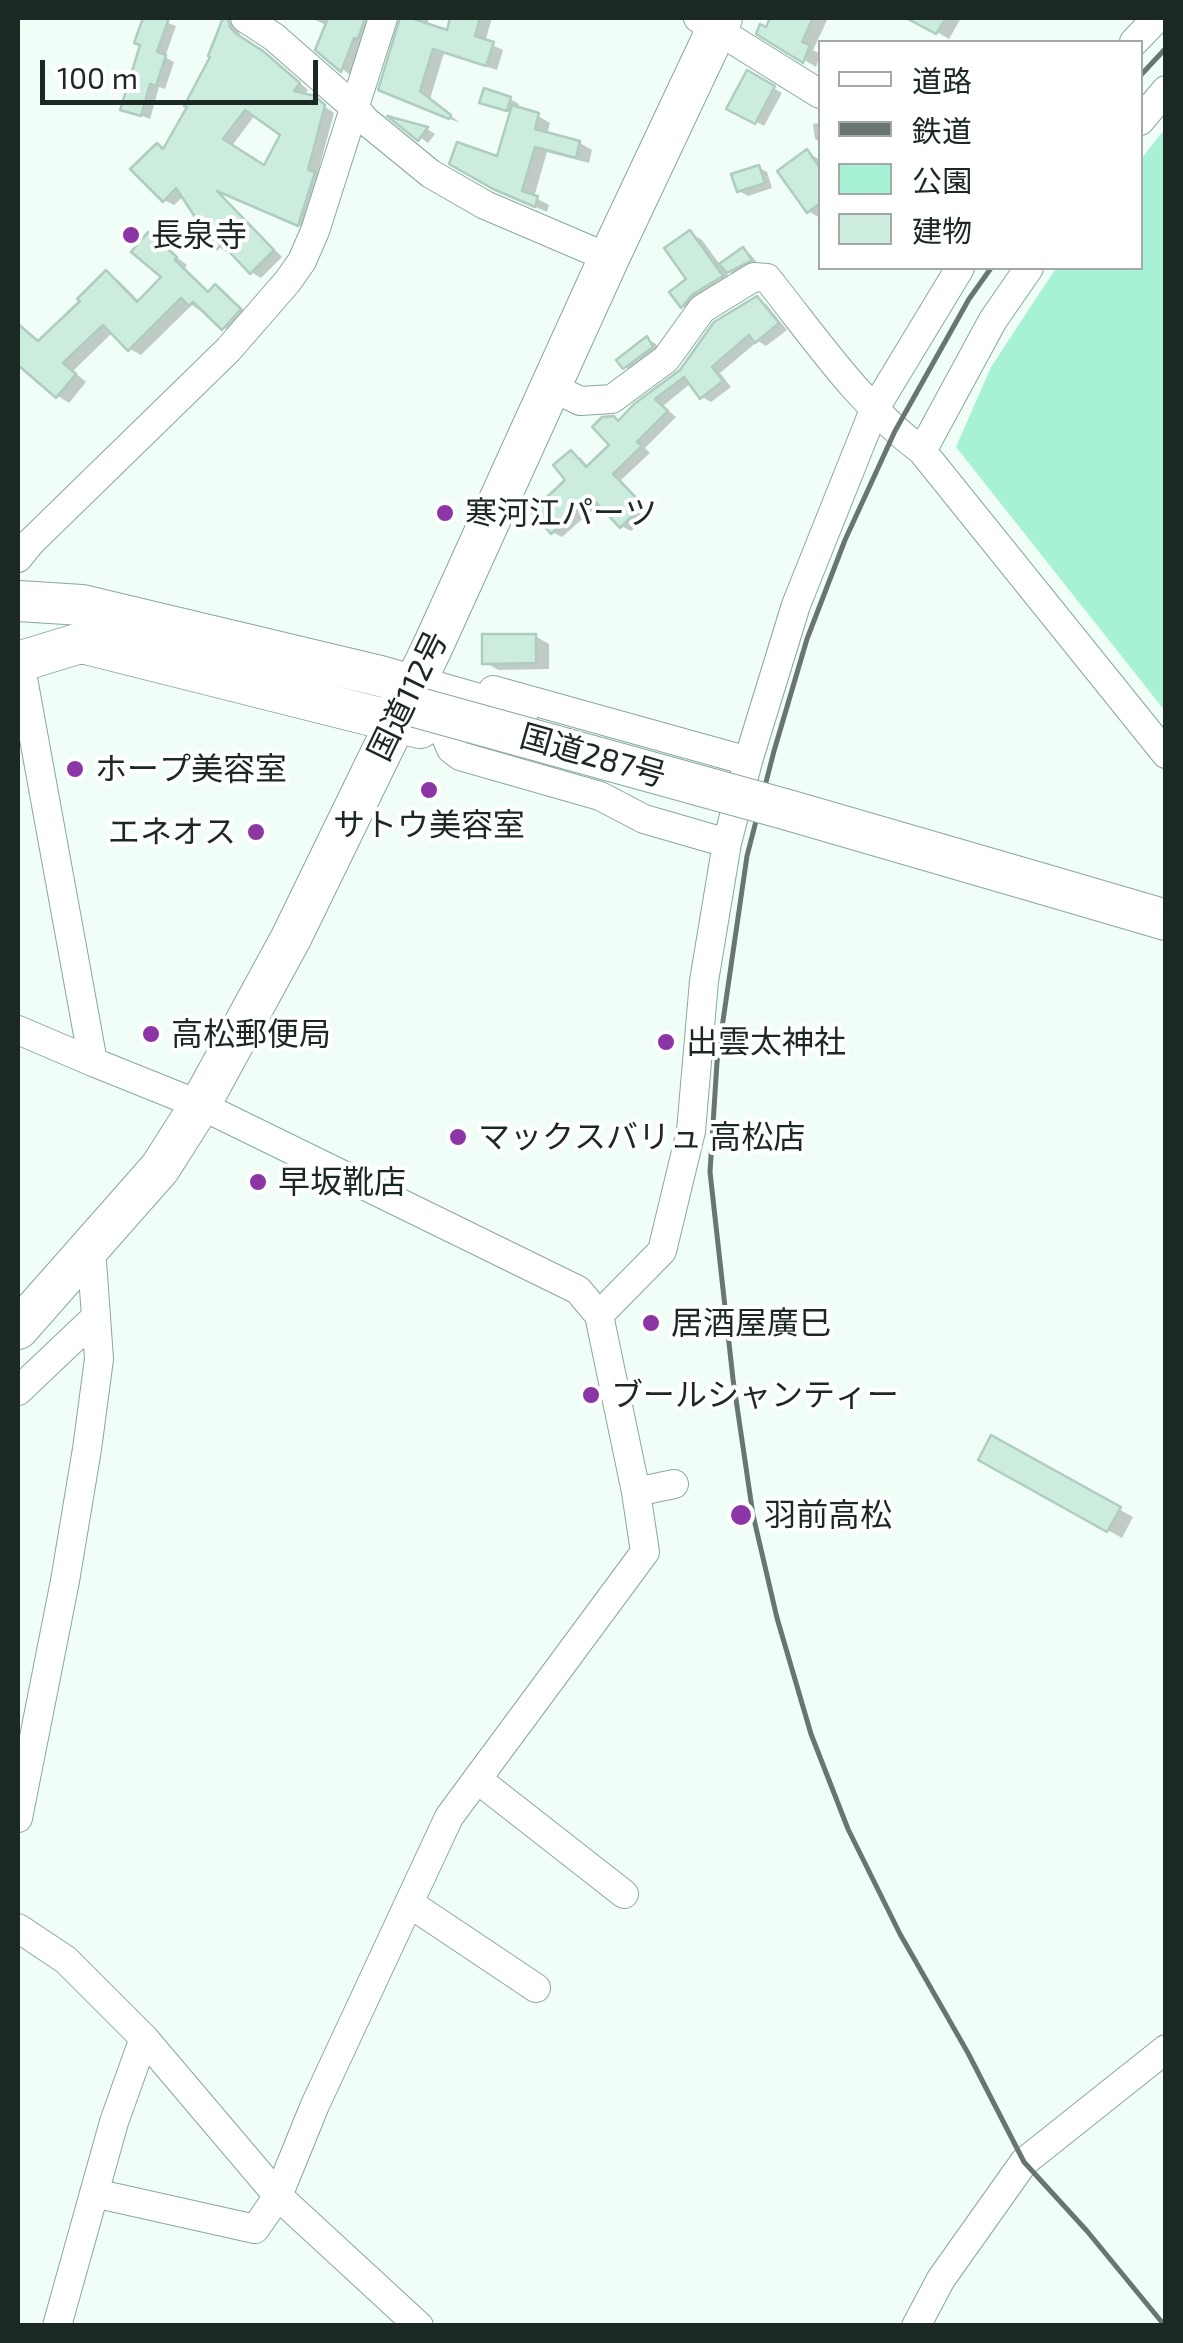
<!DOCTYPE html>
<meta charset="utf-8">
<style>
body{margin:0}
#map{position:relative;width:1183px;height:2343px;overflow:hidden;background:#f1fef8;font-family:"Exo 2","Noto Sans JP",sans-serif}
canvas{display:block}
.frame{position:absolute;inset:0;border:20px solid #1b2823;pointer-events:none}
.legend{position:absolute;left:818px;top:40px;width:325px;height:230px;box-sizing:border-box;background:#fff;border:2px solid #a4a9a7;margin:0;padding:12px 18px;list-style:none;font-size:30px;color:#1b2823}
.legend li{display:flex;align-items:center;gap:20px;height:50px}
.legend b{width:50px;border:2px solid #a4a9a7}
.scale{position:absolute;left:40px;top:60px;width:278px;height:45px;box-sizing:border-box;border:5px solid #1b2823;border-top:0;padding-left:12px;font-size:30px;line-height:35px;white-space:nowrap;color:#1b2823;-webkit-text-stroke:8px #fff;paint-order:stroke}
</style>
<div id="map">
<canvas width="1183" height="2343"></canvas>
<div class="frame"></div>
<ul class="legend">
<li><b style="height:12px;background:#fff"></b>道路</li>
<li><b style="height:12px;background:#687570"></b>鉄道</li>
<li><b style="height:28px;background:#a7f2d4"></b>公園</li>
<li><b style="height:28px;background:#ccecde"></b>建物</li>
</ul>
<div class="scale">100 m</div>
</div>
<script>
const ctx = document.querySelector('canvas').getContext('2d');
ctx.lineJoin = 'round';
function paint(path, color) { ctx.fillStyle = color; ctx.fill(path, 'evenodd'); }
function trace(path, color, width, dash) { ctx.strokeStyle = color; ctx.lineWidth = width; ctx.lineCap = dash ? 'butt' : 'round'; ctx.setLineDash(dash || []); ctx.stroke(path); }
function write(font, color, halo, rows, align = 'center') {
  ctx.font = font + ' "Exo 2","Noto Sans JP",sans-serif'; ctx.lineWidth = 8; ctx.setLineDash([]); ctx.textBaseline = 'middle'; ctx.strokeStyle = halo; ctx.fillStyle = color; for (const [text, x, y, turn = 0] of rows) {
    ctx.save(); ctx.translate(x, y); ctx.rotate((+turn || 0) * Math.PI / 180); ctx.textAlign = isNaN(turn) ? turn : align; if (halo) ctx.strokeText(text, 0, 0); ctx.fillText(text, 0, 0); ctx.restore();
  }
}
paint(new Path2D(`
 M1165 129V711L956 447 991 367 1056 268H1140L1141 159Z`), '#a7f2d4');
paint(new Path2D(`
 M146 18H156L176 26 165 57 174 62 165 89 159 87 150 119 123 109 142 45 137 42Z
 M311 18H361L372 24 350 75 318 49 328 26Z
 M403 18H429L427 26 448 33 452 18H492L485 42 503 50 497 70 444 53 430 99 460 123 391 95Z
 M772 18H828L813 50 820 54 816 67 759 33 767 30Z
 M913 18H961L949 39Z
 M224 20 238 27 240 35 246 42 274 60 308 90 304 96 314 99 334 113 317 176 324 181 309 230 218 191 282 257 261 278 251 272 231 251 229 253 219 247 184 196 174 205 164 200 165 150 213 56ZM255 115 283 134 265 168 231 147Z
 M748 73 782 93 764 126 730 108Z
 M510 99 519 104 517 109 538 116 550 123 547 134 580 143 592 150 589 163 547 152 534 197 549 205 547 212 508 195 498 159 512 113 482 101Z
 M398 121 427 129 435 134 428 143Z
 M820 123V142L815 139 813 124Z
 M807 152 820 160V218L808 211Z
 M758 167 767 172 772 188 748 196 739 191Z
 M690 233 702 240 721 266 743 250 751 255 759 265 737 277 723 268 733 283 694 313 683 306 672 292 689 279Z
 M148 236 187 265 185 268 210 293 216 287 227 294 251 317 235 335 192 305 141 355 130 349 113 332 73 371 86 382 69 403 58 396 18 362V335L22 330 40 343 106 274 118 280 140 302 165 277Z
 M757 299 766 304 787 330 766 346 758 341 720 373 731 387 711 402 702 397 691 383 663 406 676 417 645 448 650 453 621 480 651 512 631 531 621 526 602 505 598 508 596 507 562 537 552 532 569 480 571 453 581 458 589 468 613 446 620 423 682 371Z
 M648 339 656 344 661 352 633 372 625 367Z
 M535 636 549 644V669L498 670 485 662Z
 M992 1439 1133 1517 1122 1538 981 1459Z`), '#0003');
const building = new Path2D(`
 M143 18H169L157 52 166 55 156 86 150 84 141 116 120 110 140 45 134 43Z
 M223 18H228L230 27 235 33 263 51 300 83 294 91 315 96 325 105 308 170 315 172 298 226 217 191 274 250 250 274 222 244 217 249 192 225 197 220 176 188 163 202 130 169 157 143 163 149 187 107 184 106 210 57 208 56ZM245 110 280 135 264 165 223 139Z
 M328 18H365L358 39 354 38 341 72 315 50Z
 M400 18H411L447 30 450 18H480L475 36 494 42 486 66 433 49 420 91 451 115 449 119 378 90Z
 M770 18H813L802 42 810 45 803 63 756 34 760 24 766 27Z
 M906 18H946L936 34Z
 M747 70 775 86 755 124 726 109Z
 M484 88 511 97 507 111 479 103Z
 M512 105 539 113 535 129 580 141 576 158 535 147 522 191 538 196 535 207 493 189 449 164 457 142 497 156Z
 M387 116 428 127 418 141Z
 M807 149 820 168V203L807 213 777 171Z
 M759 165 765 183 737 192 731 174Z
 M690 230 723 276 693 294 681 308 669 292 686 279 664 248Z
 M148 232 177 257 175 260 208 292 215 284 241 309 222 330 193 302 189 306 181 298 128 351 103 325 63 363 76 374 56 398 18 365V324L38 341 80 301 77 299 106 270 137 302 161 277 131 252Z
 M743 247 752 260 727 273 719 264Z
 M757 296 779 323 755 343 749 335 712 367 723 381 700 399 684 377 655 399 668 411 637 442 642 446 613 474 643 505 620 528 593 499 587 505 585 503 551 534 531 512 565 480 553 465 571 450 586 467 609 445 592 427 602 417 614 416 618 421 634 404 680 370 714 322Z
 M647 336 653 347 623 369 616 360Z
 M482 634H536V663L482 664Z
 M991 1435 1121 1507 1107 1532 978 1460Z`);
paint(building, '#ccecde');
trace(building, '#aecdc0', 2.5);
const minor = new Path2D(`
 M245 18 274 37 354 107 366 121 431 174 485 205 609 258
 M698 18 820 94
 M1134 42 1157 18
 M1140 121 1166 90
 M550 386 580 401 612 399 666 359 702 309 754 277 767 278C815 338 860 405 922 451L1166 754
 M922 451 993 320 1029 268
 M18 558 31 542 228 350 288 281 302 261 315 231 383 18
 M20 662 93 1062 200 1105 578 1290 599 1315 636 1492 645 1552 449 1817 315 2105 278 2196 255 2229 94 2193
 M493 690 748 761
 M445 735 451 749 460 756 600 796 644 819 727 843
 M18 1030 93 1062
 M599 1315 662 1251 691 1131 704 981 727 843 748 761 796 605 874 410 960 268
 M18 1391 96 1317
 M636 1492 674 1484
 M477 1779 624 1894
 M18 1818 65 1581 87 1449 99 1359 91 1247
 M409 1903 536 1988
 M18 1928 66 1960 144 2038 114 2122 57 2326
 M144 2038 278 2196 419 2326
 M916 2326 941 2279 1024 2162 1166 2049`);
const highway = new Path2D(`
 M18 601 82 605 380 676 517 715
 M18 662 77 644H86L420 728
 M1043 884 1166 920
 M18 1329 160 1168 200 1105 291 938 432 648 609 258 722 18`);
trace(minor, '#89a89b', 30);
trace(highway, '#89a89b', 42);
trace(minor, '#fff', 28);
trace(highway, '#fff', 40);
trace(new Path2D(`
 M1140 76 1166 48
 M991 268 969 299 895 431 845 540 807 639 774 751 747 856 717 1062 710 1172 733 1379 753 1515 777 1618 811 1734 848 1829 900 1934 968 2053 1024 2162 1087 2231 1165 2326`), '#687570', 5);
const highwayBridge = new Path2D(`
 M401 703 788 810 1043 884`);
trace(highwayBridge, '#89a89b', 42, []);
trace(highwayBridge, '#fff', 40);
for (const [x, y, r, color] of [
 [131,235,10,"#8b36a4"],
 [445,513,10,"#8b36a4"],
 [75,769,10,"#8b36a4"],
 [429,790,10,"#8b36a4"],
 [256,832,10,"#8b36a4"],
 [151,1034,10,"#8b36a4"],
 [666,1042,10,"#8b36a4"],
 [458,1137,10,"#8b36a4"],
 [258,1182,10,"#8b36a4"],
 [651,1323,10,"#8b36a4"],
 [591,1395,10,"#8b36a4"],
 [741,1515,12,"#8b36a4"]
]) { const dot = new Path2D(); dot.arc(x, y, r, 0, 2 * Math.PI); ctx.fillStyle = color; ctx.fill(dot); trace(dot, '#fff', 4); }
write('32px', '#1b2823', '#fff', [
 ["長泉寺",151,235],
 ["寒河江パーツ",465,513],
 ["ホープ美容室",95,769],
 ["サトウ美容室",429,825,"center"],
 ["エネオス",236,832,"right"],
 ["高松郵便局",171,1034],
 ["出雲太神社",686,1042],
 ["マックスバリュ 高松店",478,1137],
 ["早坂靴店",278,1182],
 ["居酒屋廣巳",671,1323],
 ["ブールシャンティー",611,1395],
 ["羽前高松",764,1515]
], 'left');
write('32px', '#1b2823', '#fff', [
 ["国道112号",408,696,-64],
 ["国道287号",593,756,16]
]);
</script>
